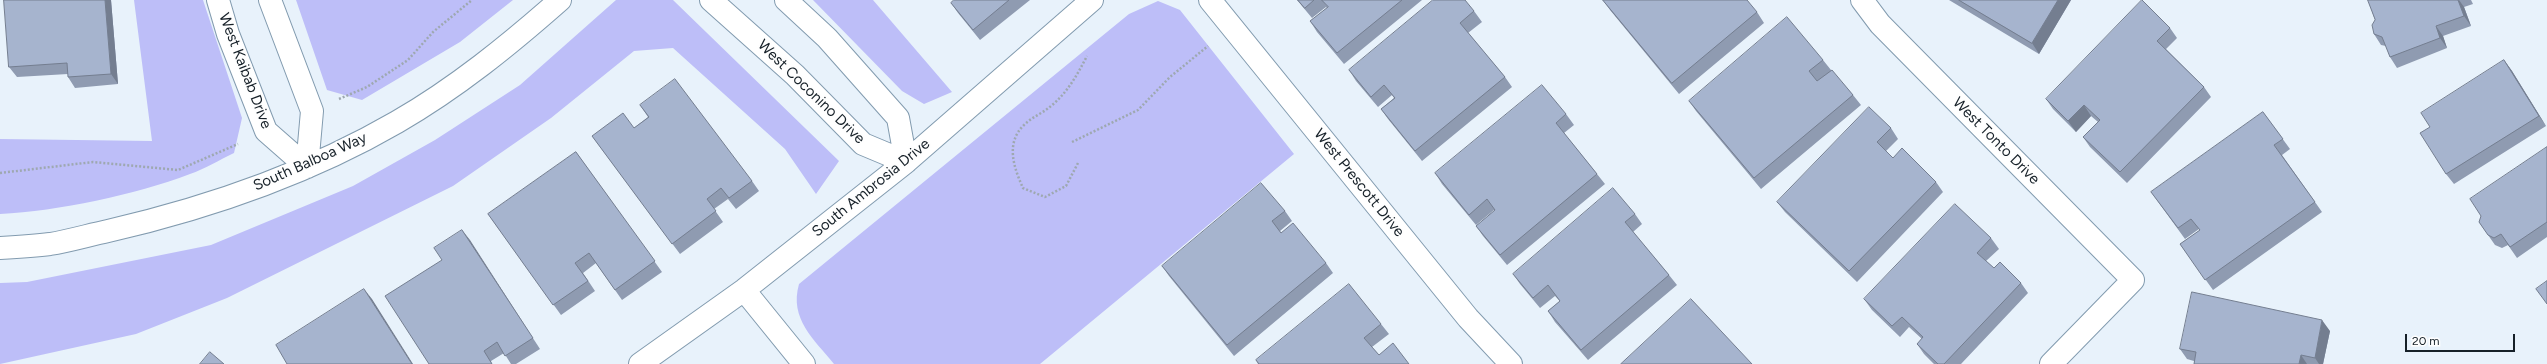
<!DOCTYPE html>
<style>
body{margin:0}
#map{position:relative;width:2547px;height:364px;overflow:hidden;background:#e8f2fb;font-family:Figtree,sans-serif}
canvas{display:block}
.scale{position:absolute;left:2405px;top:334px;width:110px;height:18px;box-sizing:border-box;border:2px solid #162028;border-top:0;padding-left:5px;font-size:12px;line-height:14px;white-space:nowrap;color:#162028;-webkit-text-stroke:3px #fefefe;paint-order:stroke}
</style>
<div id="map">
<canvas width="2547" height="364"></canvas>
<div class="scale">20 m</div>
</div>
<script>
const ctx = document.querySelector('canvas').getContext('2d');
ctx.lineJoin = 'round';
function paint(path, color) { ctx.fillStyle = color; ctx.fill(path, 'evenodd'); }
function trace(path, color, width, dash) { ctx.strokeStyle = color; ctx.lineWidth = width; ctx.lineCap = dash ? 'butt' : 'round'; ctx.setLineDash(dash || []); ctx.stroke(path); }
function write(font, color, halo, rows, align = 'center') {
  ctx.font = font + ' Figtree,sans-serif'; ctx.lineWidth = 4; ctx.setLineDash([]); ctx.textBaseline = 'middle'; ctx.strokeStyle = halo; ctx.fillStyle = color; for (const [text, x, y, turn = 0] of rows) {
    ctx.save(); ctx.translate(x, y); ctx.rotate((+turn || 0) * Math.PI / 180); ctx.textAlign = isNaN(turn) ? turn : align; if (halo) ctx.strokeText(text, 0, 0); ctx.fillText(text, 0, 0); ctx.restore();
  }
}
paint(new Path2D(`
 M134 0H203L242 118 234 153C219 160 205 169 190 174 134 195 59 211 0 214V139L152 141Z
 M296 0H513L460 42 362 100 327 90Z
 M616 0H673L839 161 816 194 785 149 673 48 634 51 551 118 453 186 227 298 136 334 0 364V283L27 282 211 245 353 186 435 140 520 85Z
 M813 0H873L952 92 924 104 902 91Z
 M1158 1 1180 10 1294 154 1040 364H834C814 339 789 319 799 284L1129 14Z`), '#bdbef8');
const minor = new Path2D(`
 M218 0 228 34 266 131 307 167
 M270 0 312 111 307 167
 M711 0 795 75 863 144 906 162
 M786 0 827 38 898 118 906 162
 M1210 0 1468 318 1511 364
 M1862 0 1880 24 2133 280 2051 364
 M0 248C17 247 34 246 50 244 69 241 89 235 108 231 208 208 309 173 397 122 456 88 509 45 560 0
 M744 290 804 364
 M640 364 744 290 906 162 1092 0`);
trace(minor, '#829baf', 24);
trace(new Path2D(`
 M339 99 367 87 408 60 433 32 472 0
 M1072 142 1138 110 1170 77 1208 46
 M1078 163 1066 186 1045 197 1023 188C1014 168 1005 143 1024 125 1032 117 1043 113 1051 106 1068 92 1077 75 1087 56
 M0 173 93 162 178 170 238 144`), '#9ea8b0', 2.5, [2, 2]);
trace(minor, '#fff', 22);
paint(new Path2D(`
 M4 0H111L118 84 75 88 68 77V74L17 77 9 67Z
 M954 0H1030L980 40 958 13 951 3Z
 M1297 0H1422L1344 64 1317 32 1310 21 1327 8 1326 7 1312 18Z
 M1603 0 1757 12 1764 23 1679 94 1610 10Z
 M1949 0H2071L2039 54Z
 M2368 0H2471L2473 4 2464 7 2471 26 2443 36 2447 48 2397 68 2390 57 2386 46 2381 45 2374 34 2375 20Z
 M1474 11 1482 22 1468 33 1505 77 1512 87 1422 161 1388 119 1381 109 1394 98 1392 95 1378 107 1356 81 1349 70Z
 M2170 28 2177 38 2166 49 2204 87 2211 97 2127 183 2090 147 2083 137 2098 122 2091 116 2076 132 2053 109 2046 99Z
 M1823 60 1831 70 1853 95 1861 105 1761 189 1696 111 1689 101Z
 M2504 60 2512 71 2546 126 2454 184 2446 174 2430 127Z
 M640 105 752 181 759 191 736 209 728 199 714 209 723 222 680 254 592 136 634 128 648 117Z
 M2263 112 2290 149 2282 155 2322 212 2213 290 2180 244 2200 230 2199 229 2185 239 2151 192Z
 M1566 114 1574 125 1564 133 1597 174 1605 184 1507 265 1483 236 1476 226 1495 210H1494L1476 225 1442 184 1435 173Z
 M1891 128 1898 139 1886 151 1893 158 1936 182 1943 192 1857 282 1785 212 1777 202Z
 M2547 147V237L2517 258 2508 245 2502 248 2495 245 2479 222 2481 216Z
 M576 152 662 272 622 300 596 263 583 273 595 291 561 315 488 214Z
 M1285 211 1292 221 1280 231 1281 233 1326 263 1333 273 1234 356 1169 276 1162 266Z
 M1635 214 1642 224 1633 232 1669 275 1677 285 1588 360 1555 322 1548 311 1560 301 1555 296 1540 308 1520 284 1513 274Z
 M462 230 540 349 516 364H511L504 353 491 361 492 364H429L442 260Z
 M1991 238 1999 249 1986 261 1994 268 2021 283 2028 293 1961 364H1934L1924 354 1917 344 1922 339 1909 327 1900 337 1872 310 1864 299Z
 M1381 324 1389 334 1372 347 1379 355 1409 364H1258L1256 360Z
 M2330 331 2323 364H2194V361L2187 359 2180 349Z`), '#8f9bb1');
paint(new Path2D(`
 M105 0H111L118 84 111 74Z
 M2058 0H2071L2039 54 2032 43Z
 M2458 0H2459L2464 7 2471 26 2464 16Z
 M2436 26 2443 36 2447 48 2440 38Z
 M2504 60 2512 71 2546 126 2539 116Z
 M2084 105 2091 116 2076 132 2068 121Z
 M462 230 470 240 540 349 533 338Z
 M364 289 372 299 413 364H412Z
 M2322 320 2330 331 2323 364H2319L2315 358Z
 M2301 355 2307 364H2299Z`), '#747e90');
const building = new Path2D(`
 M4 0H105L111 74 68 77 67 63 9 67Z
 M954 0H1009L973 30 951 3Z
 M1298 0H1314L1305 8Z
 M1322 0H1402L1337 53 1310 21 1328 7Z
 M1433 0H1465L1474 11 1460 23 1505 77 1415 151 1381 109 1395 98 1384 85 1371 97 1349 70Z
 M1603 0H1747L1757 12 1672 83Z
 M1959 0H2058L2032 43Z
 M2142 0 2170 28 2157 41 2204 87 2120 172 2083 137 2100 120 2084 105 2068 121 2046 99Z
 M2368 0H2458L2464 16 2436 26 2440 38 2390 57 2382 37 2374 34 2372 25 2375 20Z
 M1787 17 1823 60 1809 71 1817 81 1832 70 1853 95 1754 178 1689 101Z
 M2504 60 2539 116 2446 174 2420 133 2430 127 2421 113Z
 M675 79 752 181 729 198 721 188 707 199 716 211 672 244 592 136 623 113 634 128 649 117 640 105Z
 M1542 85 1566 114 1556 123 1597 174 1500 255 1476 226 1495 210 1487 199 1469 215 1435 173Z
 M1869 107 1891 128 1877 142 1893 158 1902 148 1936 182 1849 271 1777 202Z
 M2263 112 2283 139 2274 145 2315 202 2205 280 2180 244 2200 230 2191 219 2178 228 2151 192Z
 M2547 147V222L2510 247 2501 234 2494 238 2488 235 2479 222 2481 216 2470 199Z
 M576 152 655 261 615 290 589 253 575 263 588 281 553 305 488 214Z
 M1261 183 1285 211 1272 221 1281 233 1293 223 1326 263 1227 345 1162 266Z
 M1613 188 1635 214 1625 222 1669 275 1581 350 1548 311 1560 301 1548 285 1533 298 1513 274Z
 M1955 204 1991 238 1977 253 1994 268 2000 262 2021 283 1944 364H1938L1917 344 1923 337 1902 317 1892 326 1864 299Z
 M462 230 533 338 505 356 497 342 484 351 492 364H429L385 296 442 260 434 248Z
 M2547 281V304L2536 289Z
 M1349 284 1381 324 1364 338 1379 355 1393 343 1409 364H1259L1256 360Z
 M364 289 412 364H287L276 345Z
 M2192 292 2322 320 2315 358 2301 355 2299 364H2194L2196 352 2180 349Z
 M1691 299 1752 364H1621Z
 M210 352 224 364H200Z`);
paint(building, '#a6b4ce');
trace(building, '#747e90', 1);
write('15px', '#162028', '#fefefe', [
 ["West Kaibab Drive",245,71,69],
 ["West Coconino Drive",811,92,44],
 ["West Tonto Drive",1996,141,45],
 ["South Balboa Way",310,162,-24],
 ["West Prescott Drive",1359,183,51],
 ["South Ambrosia Drive",871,188,-39]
]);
</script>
